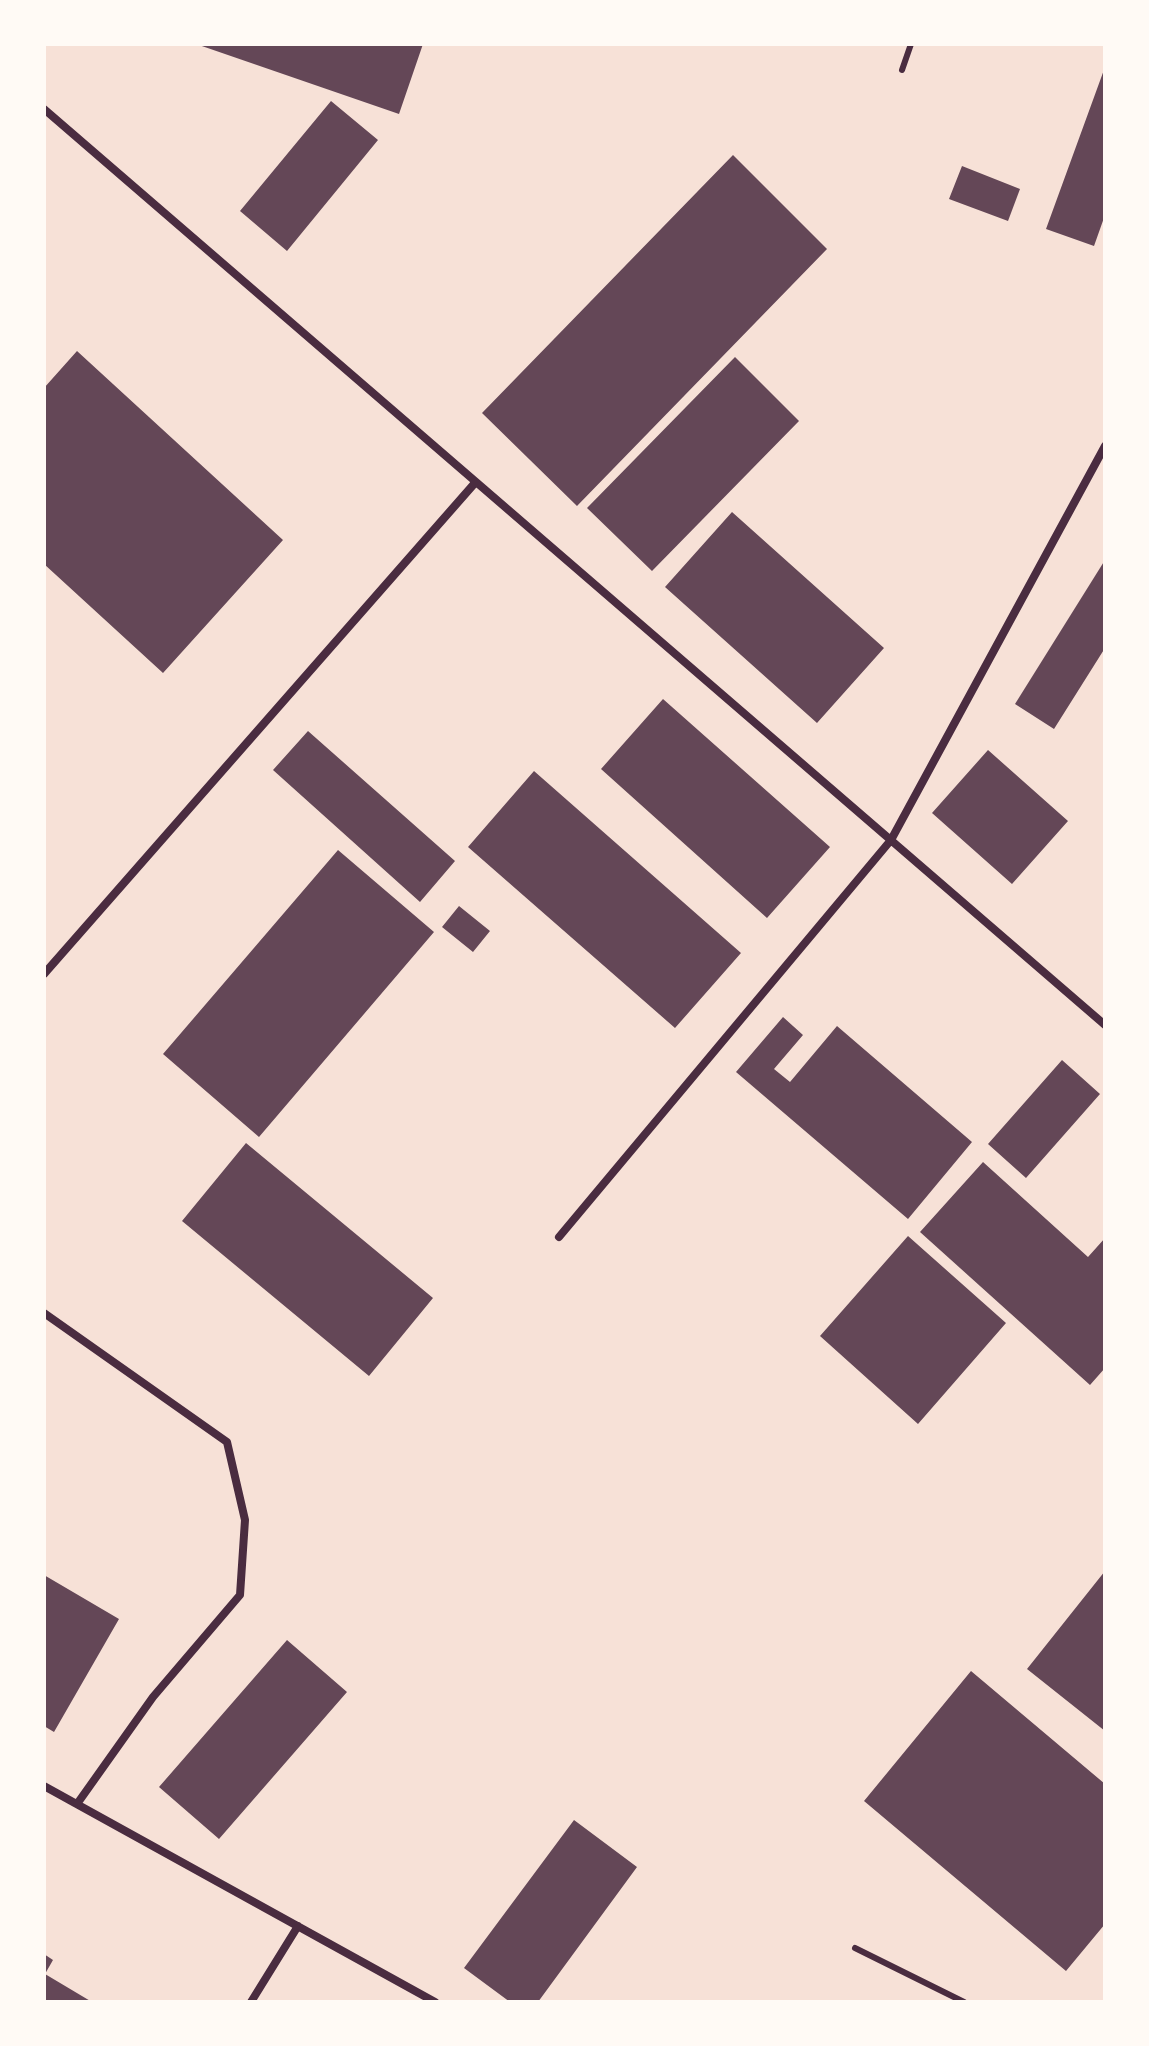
<!DOCTYPE html>
<style>
body{margin:0}
#map{position:relative;width:1149px;height:2046px;overflow:hidden;background:#f7e1d7;font-family:Merriweather,serif}
canvas{display:block}
.frame{position:absolute;inset:0;border:46px solid #fffaf5;pointer-events:none}
</style>
<div id="map">
<canvas width="1149" height="2046"></canvas>
<div class="frame"></div>
</div>
<script>
const ctx = document.querySelector('canvas').getContext('2d');
ctx.lineJoin = 'round';
function paint(path, color) { ctx.fillStyle = color; ctx.fill(path, 'evenodd'); }
function trace(path, color, width, dash) { ctx.strokeStyle = color; ctx.lineWidth = width; ctx.lineCap = dash ? 'butt' : 'round'; ctx.setLineDash(dash || []); ctx.stroke(path); }
paint(new Path2D(`
 M196 44H423L399 114Z
 M1105 67V215L1094 246 1046 229Z
 M331 101 378 140 287 251 240 211Z
 M733 155 827 249 577 506 482 413Z
 M962 166 1020 189 1008 221 949 199Z
 M77 351 283 540 163 673 44 564V388Z
 M735 357 799 421 652 571 587 508Z
 M732 512 884 648 817 723 665 587Z
 M1105 560V648L1054 729 1015 704Z
 M663 699 830 847 767 918 601 769Z
 M308 731 455 861 420 902 273 770Z
 M988 750 1068 821 1012 884 932 813Z
 M534 771 741 953 675 1028 468 847Z
 M338 850 434 932 259 1137 163 1054Z
 M459 906 490 931 473 952 442 927Z
 M783 1017 803 1035 774 1069 790 1082 837 1026 972 1142 908 1219 736 1072Z
 M1062 1060 1100 1094 1026 1178 988 1144Z
 M246 1143 433 1298 369 1376 182 1221Z
 M983 1162 1088 1257 1105 1238V1368L1090 1385 920 1232Z
 M908 1236 1006 1323 918 1424 820 1336Z
 M1105 1571V1731L1027 1669Z
 M44 1575 119 1619 54 1732 44 1726Z
 M287 1640 347 1692 219 1839 159 1787Z
 M971 1671 1105 1784V1924L1066 1971 864 1801Z
 M574 1820 637 1867 538 2002H510L464 1968Z
 M44 1954 53 1960 45 1974 92 2002H44Z`), '#644757');
trace(new Path2D(`
 M902 70 911 44
 M855 1948 964 2002`), '#4a2c40', 6);
trace(new Path2D(`
 M44 109 1105 1025
 M44 974 474 484
 M559 1237 891 840 1105 446
 M44 1313 227 1442 245 1520 240 1595 153 1697 77 1804
 M44 1786 435 2002
 M251 2002 298 1926`), '#4a2c40', 8);
</script>
